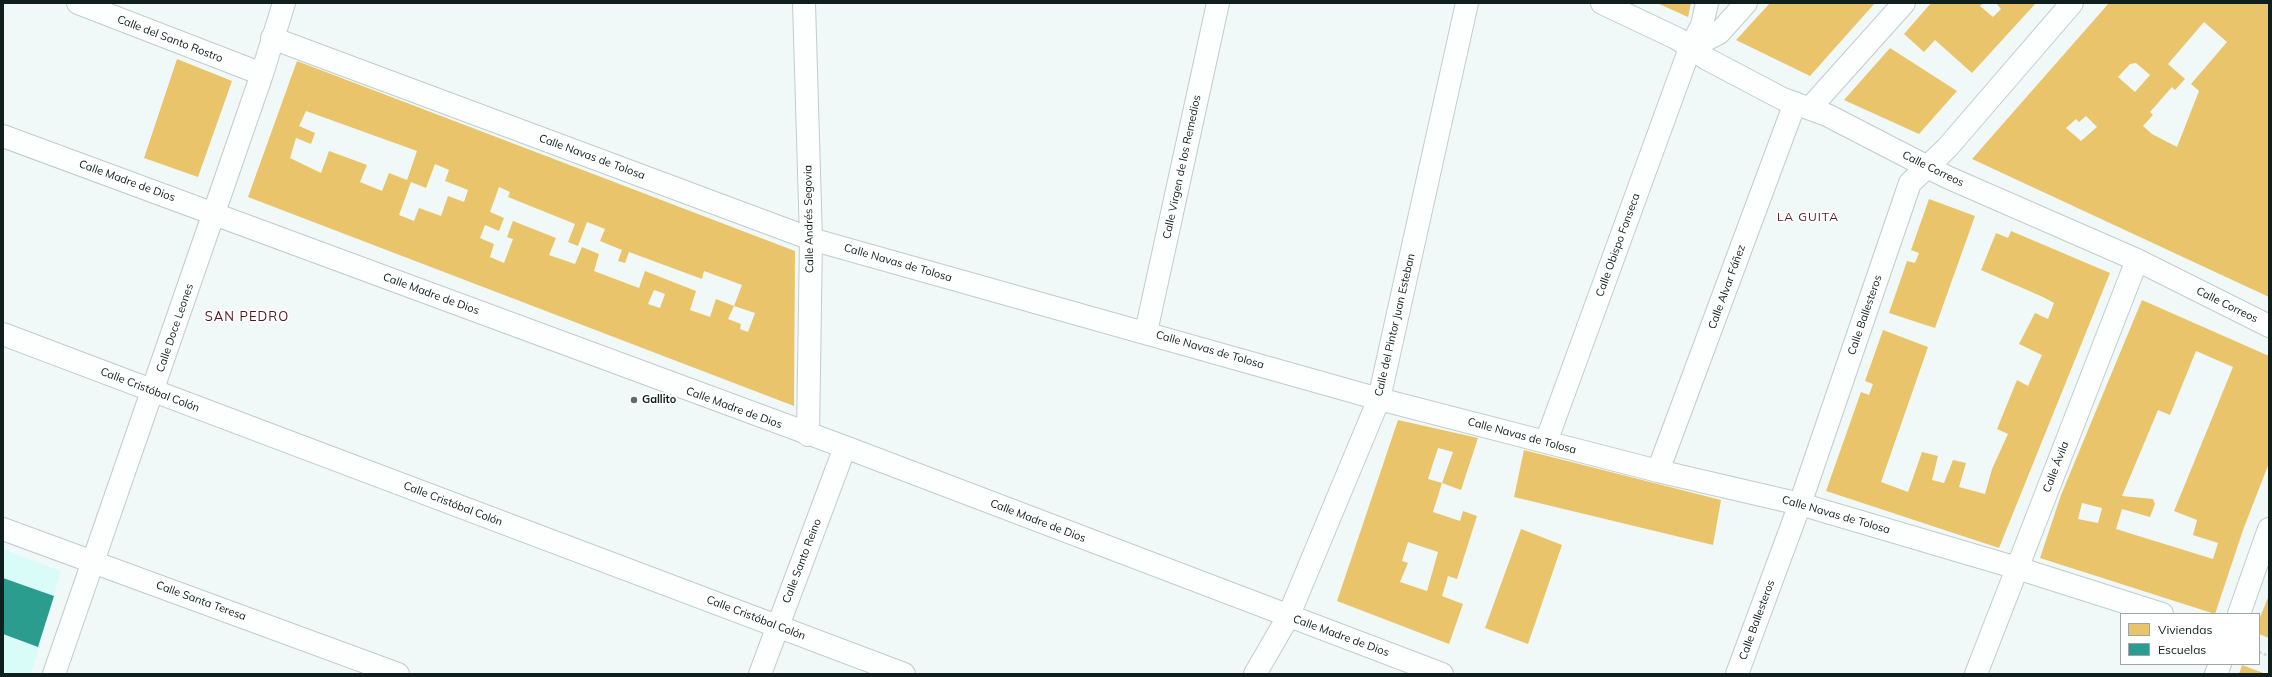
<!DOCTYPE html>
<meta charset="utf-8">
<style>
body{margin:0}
#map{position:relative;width:2272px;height:677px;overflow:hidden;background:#f0f9f8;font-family:Mulish,sans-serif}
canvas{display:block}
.frame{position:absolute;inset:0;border:4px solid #0f1f1e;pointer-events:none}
.legend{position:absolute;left:2120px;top:613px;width:140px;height:52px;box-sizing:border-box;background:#fff;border:1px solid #9fa5a5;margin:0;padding:5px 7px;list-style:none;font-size:12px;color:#0f1f1e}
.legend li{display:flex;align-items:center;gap:8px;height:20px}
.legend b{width:20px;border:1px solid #9fa5a5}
</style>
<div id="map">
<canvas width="2272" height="677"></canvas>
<div class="frame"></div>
<ul class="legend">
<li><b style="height:11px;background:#e9c46a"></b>Viviendas</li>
<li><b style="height:11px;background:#2a9d8f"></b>Escuelas</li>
</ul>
</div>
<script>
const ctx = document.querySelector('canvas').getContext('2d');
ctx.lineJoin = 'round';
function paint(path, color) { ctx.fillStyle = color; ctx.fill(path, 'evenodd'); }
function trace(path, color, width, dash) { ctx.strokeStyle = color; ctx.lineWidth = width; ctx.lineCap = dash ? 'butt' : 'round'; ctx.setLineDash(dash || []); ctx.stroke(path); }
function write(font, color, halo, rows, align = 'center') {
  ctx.font = font + ' Mulish,sans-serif'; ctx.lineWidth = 4; ctx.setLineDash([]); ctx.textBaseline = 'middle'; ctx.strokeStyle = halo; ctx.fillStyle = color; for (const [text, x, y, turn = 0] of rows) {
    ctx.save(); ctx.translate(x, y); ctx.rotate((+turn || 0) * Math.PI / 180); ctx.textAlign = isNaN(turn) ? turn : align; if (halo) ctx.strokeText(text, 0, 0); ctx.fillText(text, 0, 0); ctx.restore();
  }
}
paint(new Path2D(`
 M3 549 61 571 31 674H3Z`), '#dafcf9');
paint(new Path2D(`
 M1657 3H1691L1688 17Z
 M1770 3H1875L1810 76 1736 40Z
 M1931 3H1983L1980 6 1993 17 2001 9 1996 3H2036L1972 73 1935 40 1924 52 1904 34Z
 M2109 3H2269V297L1972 159ZM2204 22 2227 42 2191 84 2199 91 2177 147 2152 134 2143 126 2153 115 2150 112 2172 87 2175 90 2185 79 2168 64ZM2136 63 2150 75 2135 92 2118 77 2130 64ZM2086 116 2097 127 2081 141 2066 128 2076 119 2079 122Z
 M1890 48 1957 91 1919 134 1844 100Z
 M177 59 232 81 198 177 144 158Z
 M297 61 795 251 794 406 248 197ZM306 111 417 151 407 180 389 173 382 191 360 182 367 165 351 159 329 151 321 173 290 158 296 138 311 144 315 133 299 126ZM435 164 449 170 445 181 468 190 464 202 448 196 441 216 419 208 414 221 399 215 411 182 426 188ZM499 187 510 192 508 197 575 224 568 242 578 246 587 222 605 229 600 241 622 250 618 261 625 263 629 252 702 279 704 271 742 285 734 306 755 313 748 332 740 329 741 324 728 319 734 306 716 299 710 317 690 310 696 291 645 271 639 288 594 271 599 254 582 247 575 264 549 255 556 238 513 221 507 237 513 239 504 263 490 257 494 244 480 238 485 225 499 231 504 218 490 212ZM654 290 665 294 660 308 648 304Z
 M1929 199 1975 216 1935 328 1889 313 1907 261 1915 263 1919 253 1911 250Z
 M2011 231 2110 273 1999 548 1826 491 1861 392 1869 395 1873 384 1865 381 1883 330 1928 347 1881 482 1908 492 1922 452 1938 456 1932 480 1944 483 1953 460 1966 463 1959 487 1985 494 1992 469 2008 434 1997 429 2017 380 2028 386 2042 355 2019 344 2035 313 2048 319 2054 303 2043 297 1981 270 1996 233 2008 238Z
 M2142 300 2269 356V463L2243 530 2215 614 2040 558 2061 495ZM2196 351 2233 367 2174 511 2197 520 2193 535 2218 543 2213 559 2116 529 2122 509 2150 517 2155 504 2153 499 2122 496 2158 410 2170 415ZM2082 503 2102 508 2098 523 2078 519Z
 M1398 420 1478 438 1461 490 1442 483 1453 452 1438 448 1428 479 1442 483 1433 512 1460 521 1463 511 1477 516 1457 579 1448 576 1442 596 1463 604 1449 644 1337 601ZM1408 542 1438 552 1427 591 1400 582 1408 563 1402 561Z
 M1524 450 1721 500 1713 545 1514 497Z
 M1521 529 1562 545 1528 644 1485 628Z
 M2269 595V638L2259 634V620Z
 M2242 665 2266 674H2239Z`), '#e9c46a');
paint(new Path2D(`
 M3 578 54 596 38 647 3 634Z`), '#2a9d8f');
const pedestrian = new Path2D(`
 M1690 48 1719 33 1746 3
 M1690 48 1702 25 1707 3`);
const minor = new Path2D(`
 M78 3 262 74
 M804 3 811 239 808 435
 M1602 3 1678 39 1707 59 1783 99 1827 115 1947 177 2137 260 2269 326
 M272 38 811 239 1379 399 1658 471 1800 504 2017 568 2162 614
 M1810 108 1904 3
 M3 136 845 447 1442 674
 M1146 332 1218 3
 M3 334 904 674
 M1546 442 1690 48
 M1658 471 1795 103
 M3 529 398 674
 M2239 614 2269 529
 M54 674 262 74 284 3
 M760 674 845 447
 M1255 674 1288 617 1379 399 1467 3
 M1737 674 1800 504 1910 183 1947 148 2072 3
 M1976 674 2137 260
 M2216 674 2220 664`);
trace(pedestrian, '#c1cccb', 24);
trace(minor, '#c1cccb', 24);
trace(new Path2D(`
 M2259 652 2269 656`), '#d5d8d8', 2.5, [3, 2]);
trace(pedestrian, '#fdfefe', 22);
trace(minor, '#fdfefe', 22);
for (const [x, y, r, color] of [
 [634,400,4,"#5e6b6a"]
]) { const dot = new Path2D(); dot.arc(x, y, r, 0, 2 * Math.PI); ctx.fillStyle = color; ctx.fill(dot); trace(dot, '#fff', 1.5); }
write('11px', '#0f1f1e', '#fff', [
 ["Calle del Santo Rostro",170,39,21],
 ["Calle Navas de Tolosa",592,157,20],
 ["Calle Virgen de los Remedios",1182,167,-78],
 ["Calle Correos",1933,169,26],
 ["Calle Madre de Dios",127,181,20],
 ["Calle Andrés Segovia",809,219,-91],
 ["Calle Obispo Fonseca",1618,245,-70],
 ["Calle Navas de Tolosa",898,263,16],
 ["Calle Alvar Fáñez",1727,287,-70],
 ["Calle Madre de Dios",431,294,20],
 ["Calle Correos",2227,305,26],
 ["Calle Ballesteros",1865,315,-71],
 ["Calle del Pintor Juan Esteban",1395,325,-77],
 ["Calle Doce Leones",175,328,-71],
 ["Calle Navas de Tolosa",1210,350,16],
 ["Calle Cristóbal Colón",150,390,21],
 ["Calle Madre de Dios",734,408,20],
 ["Calle Navas de Tolosa",1522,436,15],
 ["Calle Ávila",2056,467,-69],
 ["Calle Cristóbal Colón",453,504,21],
 ["Calle Navas de Tolosa",1836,515,16],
 ["Calle Madre de Dios",1038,521,21],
 ["Calle Santo Reino",802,561,-69],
 ["Calle Santa Teresa",201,601,20],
 ["Calle Cristóbal Colón",756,618,21],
 ["Calle Ballesteros",1757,620,-70],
 ["Calle Madre de Dios",1341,636,20]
]);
write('bold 11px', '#0f1f1e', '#fff', [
 ["Gallito",642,400]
], 'left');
ctx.letterSpacing = '1px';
write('12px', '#5b1623', '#fff', [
 ["LA GUITA",1808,217]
]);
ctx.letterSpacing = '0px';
ctx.letterSpacing = '1px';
write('13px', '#5b1623', '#fff', [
 ["SAN PEDRO",247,317]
]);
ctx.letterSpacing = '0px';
</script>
